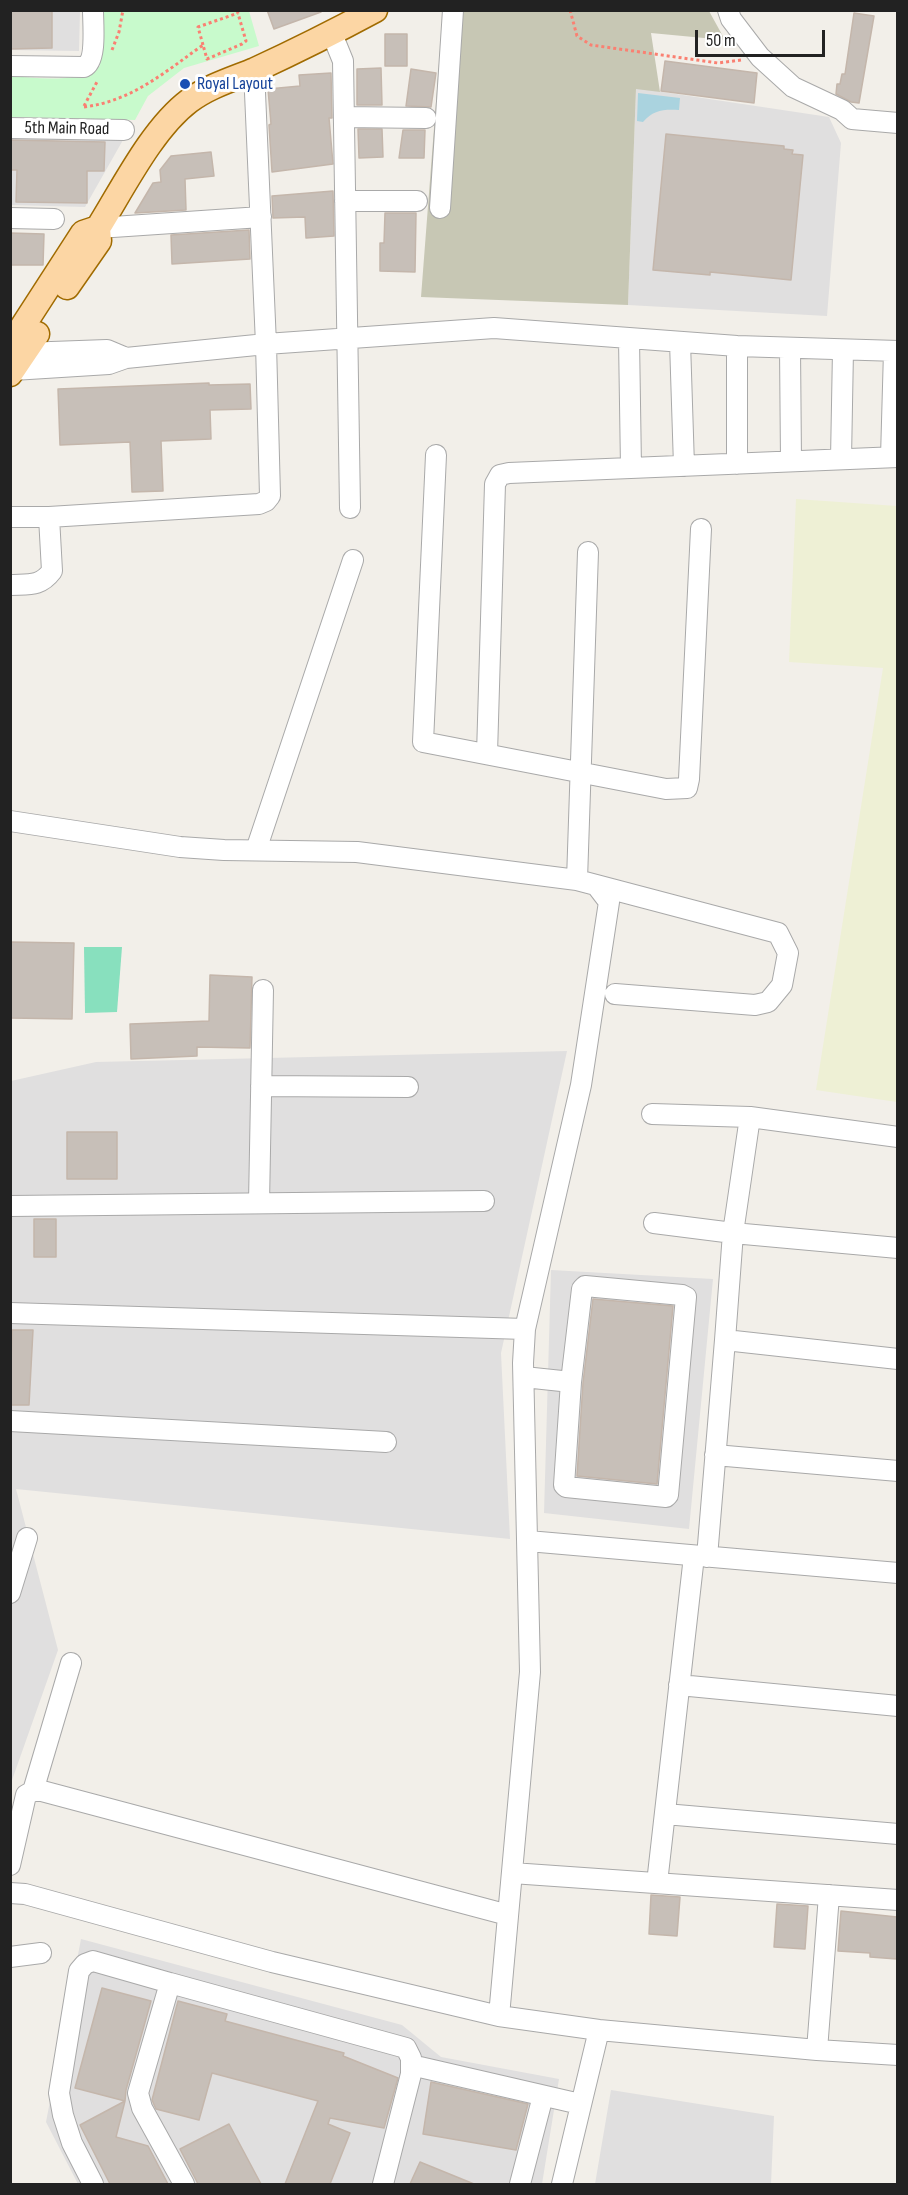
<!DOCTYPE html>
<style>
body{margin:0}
#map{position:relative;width:908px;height:2195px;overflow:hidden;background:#f2efe9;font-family:"Sofia Sans Condensed",sans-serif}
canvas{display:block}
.frame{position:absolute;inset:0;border:12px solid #222;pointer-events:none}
.scale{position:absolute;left:695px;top:30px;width:130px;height:27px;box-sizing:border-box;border:3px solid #222;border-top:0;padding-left:8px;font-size:18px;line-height:21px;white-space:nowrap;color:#222;-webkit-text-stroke:4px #fff;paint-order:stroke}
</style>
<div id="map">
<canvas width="908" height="2195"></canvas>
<div class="frame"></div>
<div class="scale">50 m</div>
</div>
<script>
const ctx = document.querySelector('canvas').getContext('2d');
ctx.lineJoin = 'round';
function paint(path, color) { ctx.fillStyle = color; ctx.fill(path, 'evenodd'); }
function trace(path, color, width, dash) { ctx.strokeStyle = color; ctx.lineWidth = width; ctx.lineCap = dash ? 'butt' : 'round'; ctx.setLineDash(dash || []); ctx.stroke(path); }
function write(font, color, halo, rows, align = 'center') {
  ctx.font = font + ' "Sofia Sans Condensed",sans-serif'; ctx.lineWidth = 6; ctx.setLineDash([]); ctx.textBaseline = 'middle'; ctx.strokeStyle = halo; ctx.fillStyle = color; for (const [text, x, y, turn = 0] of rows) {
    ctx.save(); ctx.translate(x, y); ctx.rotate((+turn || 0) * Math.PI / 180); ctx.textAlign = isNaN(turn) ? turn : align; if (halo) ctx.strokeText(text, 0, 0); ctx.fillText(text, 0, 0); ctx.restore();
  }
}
paint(new Path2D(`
 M11 11H80L79 51 11 50Z
 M636 88 829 117 841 143 827 316 628 305Z
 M11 137 123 140 85 207 11 205Z
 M567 1051 501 1353 510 1539 16 1489 58 1650 11 1783V1081L96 1062Z
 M551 1270 713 1279 689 1529 544 1513Z
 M81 1939 402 2025 441 2057 559 2079 542 2184H78L46 2122Z
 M611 2090 774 2116 771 2184H595Z`), '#e0dfdf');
paint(new Path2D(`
 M443 11H709L725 40 651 33 660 92 636 89 628 305 421 297Z`), '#c7c7b4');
paint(new Path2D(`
 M796 499 897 506V1102L816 1090 883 668 789 662Z`), '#eef0d5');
paint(new Path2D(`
 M101 11H249L259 46 184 68 148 96 135 120 11 117 10 76C38 78 76 84 100 66Z`), '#c8facc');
paint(new Path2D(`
 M84 947H122L117 1012 85 1013Z`), '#88e0be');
paint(new Path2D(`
 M638 93 680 98 679 110C664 109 653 110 643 122L637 121Z`), '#aad3df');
const building = new Path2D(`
 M31 10H52V48L10 49V11Z
 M267 10H321V12L274 29Z
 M854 13 874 16 859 103 851 102 836 94 837 84H840L842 74H845Z
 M385 34H407V66H385Z
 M665 61 757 73 754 103 661 91Z
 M381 68 382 105H357V69Z
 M411 69 436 73 431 107 406 106Z
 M331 73 332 118H329L333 164 272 172 269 125 271 124 268 89 300 86 299 75Z
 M358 129H382L383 157 359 158Z
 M403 130H425L424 158H399Z
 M666 134 784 146V149L793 150 792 154 803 155 791 280 710 272V275L653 270Z
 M10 140 105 142 104 171H87V203L16 202 17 170H10Z
 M211 152 214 176 185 179 186 210 135 213 153 183 161 182 160 170 171 156Z
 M333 191 334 236 306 238 305 217 273 218 272 196Z
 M385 213H416L415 272 380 271V243H384Z
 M249 230 250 259 172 264 171 235Z
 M10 233 44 234 43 265H10Z
 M209 383V385L250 384 251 409 210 410 211 439 161 441 163 491 132 492 130 442 60 445 58 389Z
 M10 942 74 943 72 1019 10 1018Z
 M210 975 252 977 250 1048 197 1047V1056L131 1059 130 1024 209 1021Z
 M67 1132H117V1179H67Z
 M34 1219H56V1257H34Z
 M593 1299 673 1306 657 1484 577 1476 583 1383Z
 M12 1330H33L29 1405H10Z
 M651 1895 680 1897 677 1936 649 1934Z
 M777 1904 808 1906 805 1949 774 1947Z
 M841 1911 897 1917V1959L870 1957V1953L838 1951Z
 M102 1988 151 2001 126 2090 125 2101 75 2088Z
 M178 2001 227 2014 225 2021 344 2053 343 2056 398 2078 384 2128 330 2118 328 2124 350 2133 330 2184H285L318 2101 212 2073 199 2120 156 2109 152 2100Z
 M431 2082 528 2104 516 2150 423 2134Z
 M125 2101 116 2137 148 2146 168 2184H110L80 2125Z
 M229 2124 261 2184H198L180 2149Z
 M420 2162 474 2184H410Z`);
paint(building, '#c7bfb8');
trace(building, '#c4b6ab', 1.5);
const minor = new Path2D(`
 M728 10 731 19 760 57 793 87 842 110 852 119 898 123
 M332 34 343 61 350 508
 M10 66 84 67C97 61 93 25 93 10
 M344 117 426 118
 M10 128 124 130
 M345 201H417
 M440 208 453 10
 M10 218 54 219
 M98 228 261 217
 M629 339 631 468
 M680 342 684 466
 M737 346V464
 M790 348 791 461
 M24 353 107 350 126 358
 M13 370 109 364 126 358 266 344 494 328 737 346 898 351
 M436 455 423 742 666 789 687 788 689 779 701 529
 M891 457 894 351
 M841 459 843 350
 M10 517H49L259 504 266 501 270 496 266 344 254 70
 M10 585C29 584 40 587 52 571L49 517
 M487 754 495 484 500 475 509 473 898 457
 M10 821 180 847 224 850 357 852 577 880 596 885 609 902 581 1085 525 1329 523 1363 530 1672 499 2016
 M256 850 353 560
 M577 880 588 552
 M596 885 778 933 788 953 782 985 768 1002 755 1005 615 994
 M261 1086 408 1087
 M652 1114 750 1117
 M898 1137 750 1117 733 1233 725 1340 898 1359
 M259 1203 263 990
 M10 1206 484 1201
 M654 1223 733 1233 898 1248
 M585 1286 682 1295 686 1297 668 1495 666 1497 566 1487 564 1485 571 1382 582 1289Z
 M10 1313 525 1329
 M524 1377 571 1382
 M10 1421 386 1442
 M715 1455 898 1471
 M528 1541 898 1573
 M707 1557 725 1340
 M10 1593 27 1538
 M679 1685 898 1706
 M33 1791 71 1663
 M665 1814 898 1834
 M10 1865 26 1795 33 1791H42L508 1915
 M512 1873 898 1900
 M657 1883 694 1556
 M10 1893 25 1894 272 1962 499 2016 599 2030 817 2050 898 2055
 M10 1957 41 1953
 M817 2050 829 1895
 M411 2065 580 2104
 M93 2184 72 2143 63 2115 59 2093 79 1971 85 1964 93 1961 170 1983
 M184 2184 142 2108 138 2093 170 1983 406 2048 411 2058V2074L383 2184
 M520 2184 543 2096
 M562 2184 599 2030`);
const major = new Path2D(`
 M67 287 99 241 98 228
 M10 346 83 233 98 228C123 188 152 129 189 101 209 86 233 79 255 70 296 51 336 31 375 10
 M10 374 37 334`);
trace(minor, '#a9a9a9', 22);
trace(major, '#a06b00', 27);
trace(new Path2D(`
 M570 10 577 36 591 45 718 63 741 60
 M203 45 198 27 238 13
 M112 50 119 32 123 10
 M84 106 98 80
 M84 107C132 101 165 72 203 45L207 59 242 44 246 41 237 10`), '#fa8072', 3, [3, 3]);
trace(minor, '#fff', 20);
trace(major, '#fcd6a4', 24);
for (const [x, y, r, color] of [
 [185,84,6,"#1a4fb4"]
]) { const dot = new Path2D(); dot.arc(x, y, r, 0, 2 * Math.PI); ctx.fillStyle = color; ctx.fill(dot); trace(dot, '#fff', 2); }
write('18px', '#164399', '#fff', [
 ["Royal Layout",197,84]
], 'left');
write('18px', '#222', '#fff', [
 ["5th Main Road",67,129,1]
]);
</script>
